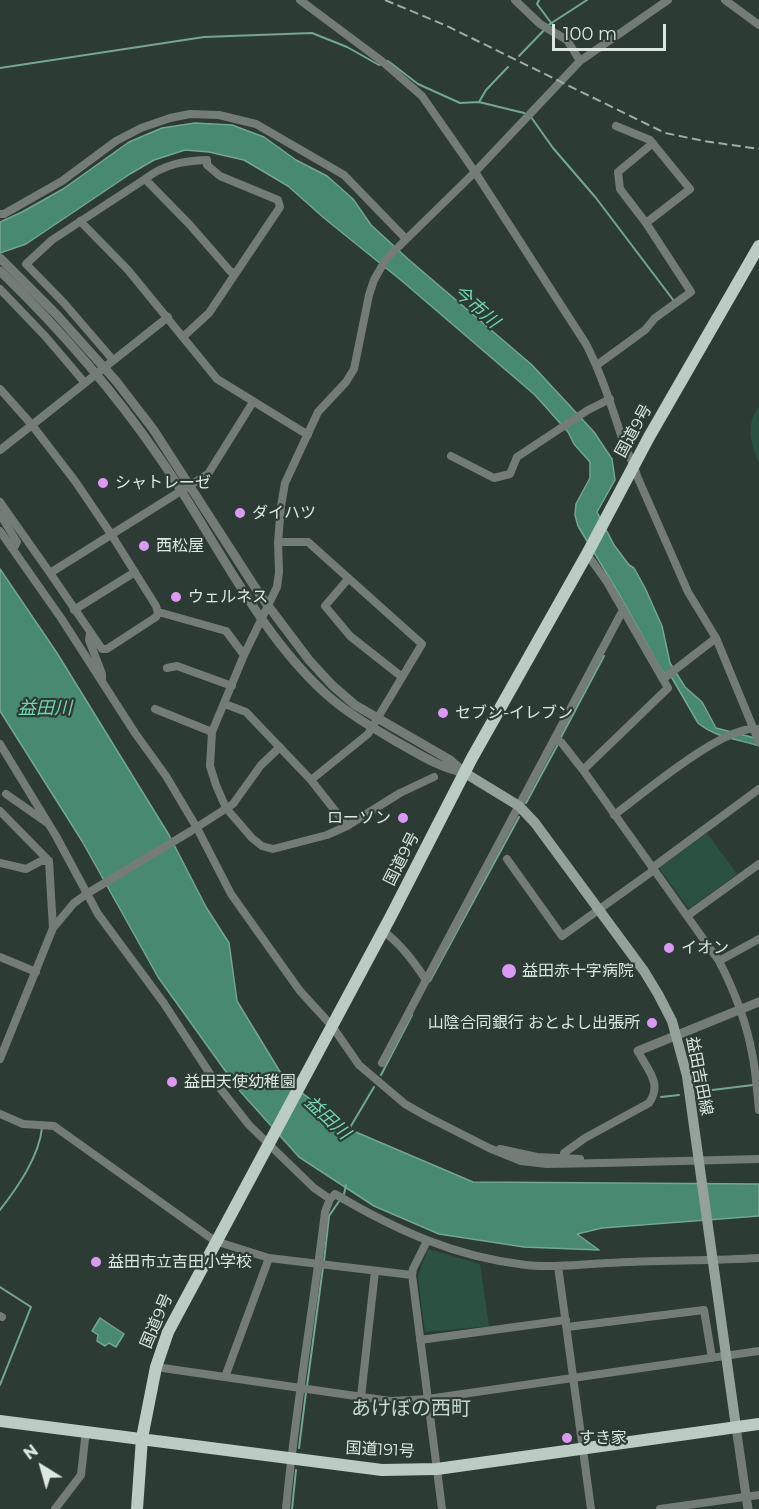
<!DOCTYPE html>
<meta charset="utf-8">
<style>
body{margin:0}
#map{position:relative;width:759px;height:1509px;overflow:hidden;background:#2c3c35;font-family:Montserrat,sans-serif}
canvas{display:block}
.north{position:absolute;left:12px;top:1437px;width:60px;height:60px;-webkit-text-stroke:4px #2c3c35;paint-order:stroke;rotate:323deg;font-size:16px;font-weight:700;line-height:24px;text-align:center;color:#dce6e2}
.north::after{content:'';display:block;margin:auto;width:21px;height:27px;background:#dce6e2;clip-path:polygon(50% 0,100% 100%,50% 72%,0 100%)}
.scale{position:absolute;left:552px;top:24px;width:114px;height:27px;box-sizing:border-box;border:3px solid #dce6e2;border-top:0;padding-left:8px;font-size:18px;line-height:21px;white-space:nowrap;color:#dce6e2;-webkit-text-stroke:4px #2c3c35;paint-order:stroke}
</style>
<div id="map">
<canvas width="759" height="1509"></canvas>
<div class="north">N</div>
<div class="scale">100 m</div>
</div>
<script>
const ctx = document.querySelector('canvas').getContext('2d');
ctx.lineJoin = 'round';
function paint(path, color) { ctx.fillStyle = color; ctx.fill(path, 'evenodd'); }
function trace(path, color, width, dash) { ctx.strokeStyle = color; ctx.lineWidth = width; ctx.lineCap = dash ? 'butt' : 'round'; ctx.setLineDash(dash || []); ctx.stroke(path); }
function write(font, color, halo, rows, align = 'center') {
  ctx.font = font + ' Montserrat,"Noto Sans JP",sans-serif'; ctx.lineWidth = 4.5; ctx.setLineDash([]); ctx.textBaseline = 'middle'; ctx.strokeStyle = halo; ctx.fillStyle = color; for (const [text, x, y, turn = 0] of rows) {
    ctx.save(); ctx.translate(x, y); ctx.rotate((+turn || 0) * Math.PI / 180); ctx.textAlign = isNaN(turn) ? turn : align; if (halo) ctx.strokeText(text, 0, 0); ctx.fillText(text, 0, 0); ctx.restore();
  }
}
paint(new Path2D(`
 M759 407V463C751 445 745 423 759 407Z
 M707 833 737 874 689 909 659 868Z
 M428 1249 480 1264 489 1326 425 1332 418 1276Z`), '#2a5142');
const water = new Path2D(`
 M195 123 232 125 264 137 296 160 327 176 353 199 371 225 408 259 532 365 594 432 612 459 615 480 597 512 614 545 629 565 634 568 645 588 662 626 670 663 685 687 702 702 716 728 759 739V746C738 739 716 738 698 723L672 678 662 671 619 594 578 526 575 515 576 504 590 478V462L574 444 568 432 535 395 402 281 324 218 288 186 244 160 209 152 185 150 154 160 130 174 26 244 0 253V222L22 212 63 189 129 142 162 128Z
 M0 569 57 653 169 835 206 907 229 943 237 1001 285 1080 351 1130 473 1182 759 1184V1216L602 1228 577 1234 599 1250 524 1247 439 1234 374 1206 299 1157 239 1090 158 977 82 841 0 711Z
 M100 1318 124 1334 116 1347 109 1343 105 1346 97 1341 98 1335 92 1331Z`);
paint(water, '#478a70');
trace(water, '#74a692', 1.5);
trace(new Path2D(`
 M539 0 537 4 552 24
 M519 56 550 24 587 0
 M0 68 204 37 312 33 347 47 379 65 388 61 418 84 460 103 479 102 524 113 531 117 553 148 596 198 674 301
 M479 102 486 90 508 67
 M560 739 604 656
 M526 803 558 744
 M430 981 519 817
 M381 1075 412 1015
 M696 1092 753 1085
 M661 1097 679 1095
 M348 1131 374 1087
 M0 1210C17 1188 39 1157 42 1128
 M324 1261 329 1216 344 1194 346 1185
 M0 1287 31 1307 0 1385
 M307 1386 323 1267
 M299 1448 306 1392
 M292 1509 296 1470`), '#74a692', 2);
trace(new Path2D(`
 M300 0 383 62 422 96 475 172 586 344C602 375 612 408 623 441 627 453 634 463 637 476L688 592 716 638 759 742
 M515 0 540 24 567 40 580 61
 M725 0 759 25
 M616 126 650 140 690 189 646 223
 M145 179C165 164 183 161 207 160V165L220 176 278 200 280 207 209 313 184 336
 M0 214H4L62 181 116 141 141 128 170 118 190 114 219 115 256 124 344 175 406 239
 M80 221 128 270 217 379 308 435
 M0 289 45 336 85 383
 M113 360 64 303 26 264 52 240 145 179 190 225 230 271 235 274
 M597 365 645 330 655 318 691 292 646 223 620 189 618 172 653 143
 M0 389 32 425 168 317
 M0 450 32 425 75 481 111 534 156 606 158 613
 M451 456 494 478 510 474 517 457 588 410 610 399
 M0 502 50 573
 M0 514 17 542 13 549
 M0 531 61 618 135 733 166 776 197 828 231 894 300 991 332 1026 359 1065 379 1082 405 1104 426 1116 489 1148 521 1161 547 1164 602 1163 759 1159
 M278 542H308L422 644 368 734 311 780
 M348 579 325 606 350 636 402 677
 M74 610 135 572
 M90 633 89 640 102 674V680
 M244 655 226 631 162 613H158L156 617 107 649H102L50 573 208 474 253 402
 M167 668 177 666 232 686
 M663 679 716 638
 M225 704 246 712 311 780 347 826
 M155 709 212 732
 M555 738 561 742 583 770 719 961C734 990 746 1021 752 1053 756 1072 757 1091 759 1110
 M0 744 56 836 98 914 163 1002 216 1083 249 1125 314 1188 330 1199
 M583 770 668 688 607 582 587 554
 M434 777 400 793 347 826 327 835 273 849 262 846 252 838 226 808 216 785 210 766 212 732 244 655 277 587 279 572 278 542 281 506 285 483 318 412 346 382 354 369 369 295 374 280 386 259 475 172 580 61 668 0
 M6 794 46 822
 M0 811 49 861 53 928
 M614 815C643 794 723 725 757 729
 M507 859 562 936 654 870
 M0 863 26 869 41 861H49
 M652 868 759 789
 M687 916 759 864
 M383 931C401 944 414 962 426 980
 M0 957 36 972
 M719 961 759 939
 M0 1059 53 928 74 903 88 893 191 831 233 804 261 765 280 747
 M382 1063 623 610
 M0 1114 23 1124 54 1126 215 1241 269 1258 412 1275
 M500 1149 537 1157 580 1159
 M564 1158V1153L585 1138 649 1103C663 1083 647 1070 638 1051
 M427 1241 413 1269 412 1275 442 1509
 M558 1266 591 1509
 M0 1316 2 1317
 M567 1327 704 1310 712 1358
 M420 1340 566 1320
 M156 1367 390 1401 428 1399 759 1351
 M225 1377 269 1258
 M361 1397 375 1271
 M55 1509 81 1475 86 1430
 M286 1509C295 1410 313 1311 325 1212L330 1199 335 1194C396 1230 455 1257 526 1265 554 1268 581 1264 608 1263 659 1260 709 1261 759 1258
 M660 1509 759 1495`), '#747c78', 8);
trace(new Path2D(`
 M0 258 57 315 116 381 153 429 260 595 309 660 332 685 355 705 450 760 465 773
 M0 271C59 328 113 390 159 457 213 534 256 631 326 694 347 713 373 728 397 742 419 754 438 767 462 772
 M638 1051 759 1002
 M736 1427 748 1509`), '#747c78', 9);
trace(new Path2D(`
 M465 773 519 806 535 823 644 971 658 994 672 1021 687 1076 736 1427`), '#95a29c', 10);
trace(new Path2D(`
 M0 1421 382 1470 437 1469 759 1424
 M137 1509 142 1438 156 1367 168 1332 391 916 472 758 587 554 649 437 759 246`), '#baccc4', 12);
trace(new Path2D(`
 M385 0 447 26 665 133 704 141 759 149`), '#a0aca7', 2, [9, 4.5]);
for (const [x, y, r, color] of [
 [103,483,6,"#dc99f4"],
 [240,513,6,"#dc99f4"],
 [144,546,6,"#dc99f4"],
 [176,597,6,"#dc99f4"],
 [443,713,6,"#dc99f4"],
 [403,818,6,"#dc99f4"],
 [669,948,6,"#dc99f4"],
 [509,971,8,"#dc99f4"],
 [652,1023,6,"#dc99f4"],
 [172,1082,6,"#dc99f4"],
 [96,1262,6,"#dc99f4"],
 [567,1438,6,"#dc99f4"]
]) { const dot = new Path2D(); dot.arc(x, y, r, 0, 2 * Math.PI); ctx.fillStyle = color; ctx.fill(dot); trace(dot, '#2c3c35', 2); }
write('16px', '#dce6e2', '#2c3c35', [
 ["国道9号",634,431,-61],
 ["国道9号",402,859,-63],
 ["益田吉田線",699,1076,79],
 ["国道9号",157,1321,-67],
 ["国道191号",380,1450,3]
]);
write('16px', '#dce6e2', '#2c3c35', [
 ["シャトレーゼ",115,483],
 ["ダイハツ",252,513],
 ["西松屋",156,546],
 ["ウェルネス",188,597],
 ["セブン-イレブン",455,713],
 ["ローソン",391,818,"right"],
 ["イオン",681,948],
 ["益田赤十字病院",522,971],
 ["山陰合同銀行 おとよし出張所",640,1023,"right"],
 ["益田天使幼稚園",184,1082],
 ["益田市立吉田小学校",108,1262],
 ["すき家",579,1438]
], 'left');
write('italic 18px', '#71d6af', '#2c3c35', [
 ["今市川",476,307,41],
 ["益田川",45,709],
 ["益田川",327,1118,43]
]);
write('20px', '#c4d8cf', '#2c3c35', [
 ["あけぼの西町",411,1409]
]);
</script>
